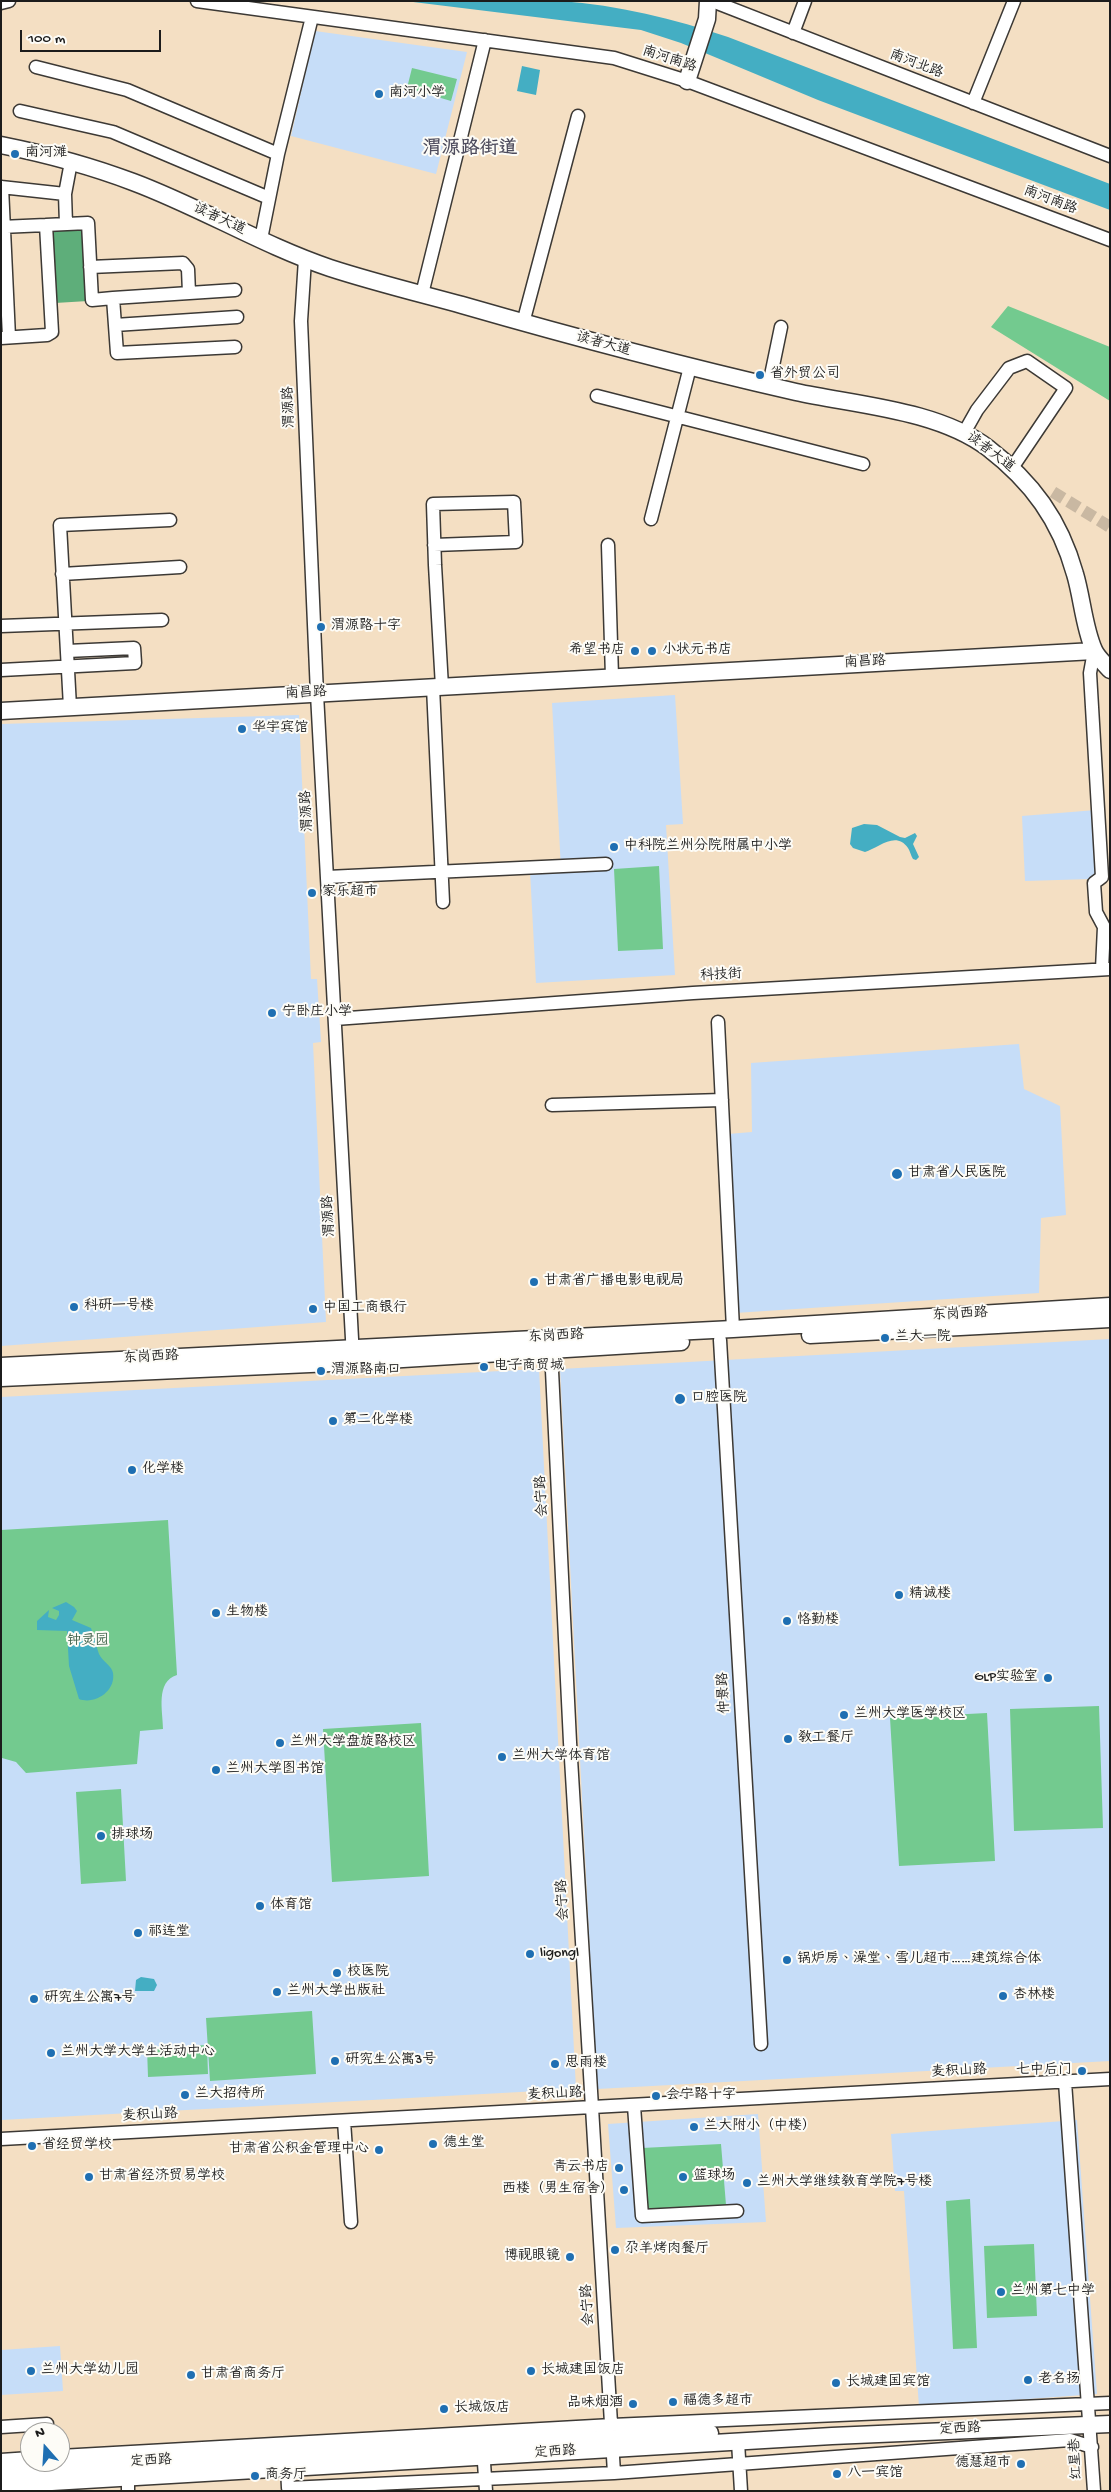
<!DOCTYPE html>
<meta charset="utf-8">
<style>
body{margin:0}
#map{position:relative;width:1111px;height:2492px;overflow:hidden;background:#f4dfc3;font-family:"Gochi Hand",sans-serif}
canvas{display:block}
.frame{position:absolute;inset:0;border:2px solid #1c1c1c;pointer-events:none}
.north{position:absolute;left:20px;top:2422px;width:50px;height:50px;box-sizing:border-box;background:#fdfcf7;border:1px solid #a3a29f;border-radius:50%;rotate:341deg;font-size:14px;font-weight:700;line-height:20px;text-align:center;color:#1c1c1c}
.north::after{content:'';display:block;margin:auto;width:18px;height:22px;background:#1f6fb2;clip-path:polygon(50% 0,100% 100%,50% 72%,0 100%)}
.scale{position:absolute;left:20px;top:30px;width:141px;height:22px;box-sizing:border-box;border:2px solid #1c1c1c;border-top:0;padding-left:6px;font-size:15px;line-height:18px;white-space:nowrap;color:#1c1c1c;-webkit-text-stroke:4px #fdfcf7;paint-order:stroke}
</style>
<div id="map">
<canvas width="1111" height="2492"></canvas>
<div class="frame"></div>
<div class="north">N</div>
<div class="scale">100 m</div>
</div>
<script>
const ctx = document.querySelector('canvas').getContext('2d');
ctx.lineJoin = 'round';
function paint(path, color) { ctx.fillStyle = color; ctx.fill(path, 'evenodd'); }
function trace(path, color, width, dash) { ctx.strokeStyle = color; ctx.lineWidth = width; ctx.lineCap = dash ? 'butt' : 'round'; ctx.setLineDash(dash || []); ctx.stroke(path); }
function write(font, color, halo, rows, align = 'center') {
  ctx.font = font + ' "Gochi Hand","LXGW WenKai TC",sans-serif'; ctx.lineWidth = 4; ctx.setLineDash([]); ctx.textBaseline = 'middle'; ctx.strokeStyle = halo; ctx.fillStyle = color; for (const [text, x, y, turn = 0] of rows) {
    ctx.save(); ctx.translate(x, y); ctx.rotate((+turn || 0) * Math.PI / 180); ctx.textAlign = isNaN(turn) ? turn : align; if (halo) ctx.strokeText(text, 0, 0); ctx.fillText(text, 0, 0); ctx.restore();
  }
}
paint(new Path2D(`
 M315 31 467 52 436 174 291 136Z
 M675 695 683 824 666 825 675 975 536 983 530 871 561 869 552 703Z
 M299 715 311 979H317L321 1042 313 1043 326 1322 1 1346V724Z
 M1096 810 1098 869 1091 879 1025 881 1022 816Z
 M1019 1044 1024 1089 1060 1106 1066 1215 1041 1218 1039 1293 735 1313 728 1134 752 1132 751 1063Z
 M1110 1339V2061L597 2089 560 1369Z
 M539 1369 576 2089 1 2120V1397Z
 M758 2114 766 2222 616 2228 608 2124Z
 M1077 2120 1097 2394 919 2407 904 2191H895L891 2134Z
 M60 2346 63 2391 1 2395V2350Z`), '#c6ddf8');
paint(new Path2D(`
 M412 68 457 79 451 101 407 88Z
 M1008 306 1110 347V401L991 327Z
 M659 866 663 949 618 951 614 869Z
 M168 1520 177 1675C155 1682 163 1711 163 1729L140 1731 137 1764 26 1773 16 1762 2 1758 1 1530Z
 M1099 1706 1103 1828 1014 1831 1010 1709Z
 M987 1713 995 1861 899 1866 890 1718Z
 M421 1723 429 1876 332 1882 323 1729Z
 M121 1789 126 1881 81 1884 76 1792Z
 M312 2011 316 2074 210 2081 206 2018Z
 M207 2045 208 2074 148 2077 147 2048Z
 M721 2144 726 2205 645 2209 642 2148Z
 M970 2199 977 2348 953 2349 946 2201Z
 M1034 2244 1037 2316 987 2318 984 2246Z`), '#73ca8f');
paint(new Path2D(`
 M84 228 88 301 55 303 50 230Z`), '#5eae7a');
paint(new Path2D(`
 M405 1C457 1 510 0 561 1 618 5 674 19 728 37L1110 184V210L818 100 681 43 641 30Z
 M522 66 540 70 536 95 517 91Z
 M864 824 877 825 900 837 905 838 915 833 917 836 913 844 919 857 916 860 913 859C911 856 910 851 908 848 896 830 878 848 865 852L853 848 850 844 852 828Z
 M66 1602 74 1607 77 1611 72 1620 91 1628C94 1636 96 1646 99 1654 102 1661 112 1666 113 1673 116 1691 95 1705 79 1699L69 1666 67 1631 37 1630V1621L49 1610 48 1617 56 1620 59 1615V1611L52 1608Z
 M141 1977 154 1979 157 1985 154 1991H135L136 1980Z`), '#44aec3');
trace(new Path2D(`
 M1053 492 1110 527`), '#c9b8a2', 12, [12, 6]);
const minor = new Path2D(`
 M197 1 614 58 687 81 1110 240
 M712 1 1110 156
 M1 3 9 1
 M793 33 805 1
 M36 67 127 90 278 154
 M973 103 1014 1
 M20 111 113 132 269 198
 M1 187 65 194
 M2 187 9 337
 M66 224 65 194 71 162
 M1 227 46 225
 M261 239 278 154 312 17
 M305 259 301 321 317 694 353 1357
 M90 267 183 263 188 269 189 293
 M422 294 485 40
 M113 298 235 290
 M523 323 578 116
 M115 325 237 317
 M1 338 47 335 52 332 46 225 88 223 92 300 113 298 117 353 235 347
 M769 385 781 327
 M597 396 863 464
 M964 433 977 410 1009 368 1027 361 1066 388 1012 468
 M651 519 690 367
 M434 545 516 542 514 502 433 504 435 565 442 687
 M608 545 612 677
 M62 574 180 567
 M1 626 162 620
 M1094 651 1090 673 1102 877 1094 883 1096 912 1104 927 1102 969
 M1 670 135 663 134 648 67 651
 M433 687 443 902
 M70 707 60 525 170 520
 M327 877 606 864
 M335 1019 693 993 1110 969
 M718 1022 733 1329
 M552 1105 722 1100
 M720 1340 761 2044
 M551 1350 570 1742 614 2473
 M1065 2082 1094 2491
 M634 2106 642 2216 737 2211
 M344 2121 351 2222
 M1 2139 1110 2079
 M1 2427 47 2424
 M738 2442 741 2491
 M483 2449 486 2491
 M60 2456 612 2425 1110 2403
 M1 2460 30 2458
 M287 2467 288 2488 614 2473 1070 2440 1092 2447
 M128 2469V2491`);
const major = new Path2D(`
 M687 81 707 19 708 1
 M1 145C46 154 91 166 133 182 200 207 262 245 330 268 373 282 418 293 462 305 573 337 683 366 796 392 856 405 938 410 988 448 1032 482 1060 520 1075 574 1082 597 1084 628 1094 650 1097 657 1105 664 1110 670
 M1 711 1094 651
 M810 1335 1110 1319
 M1 1366 733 1329 1110 1306
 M1 1378 354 1362 681 1342
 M1 2471 710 2433
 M1 2485 832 2436 1110 2424`);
trace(minor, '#3c3935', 15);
trace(major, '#3c3935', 19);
trace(minor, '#fff', 12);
trace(major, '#fff', 16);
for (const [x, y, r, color] of [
 [379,94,5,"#1f6fb2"],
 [15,154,5,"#1f6fb2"],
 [760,375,5,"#1f6fb2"],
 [321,627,5,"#1f6fb2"],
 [635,651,5,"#1f6fb2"],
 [652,651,5,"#1f6fb2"],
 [242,729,5,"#1f6fb2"],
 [614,847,5,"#1f6fb2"],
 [312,893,5,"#1f6fb2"],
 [272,1013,5,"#1f6fb2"],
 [897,1174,6,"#1f6fb2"],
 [534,1282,5,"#1f6fb2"],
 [74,1307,5,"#1f6fb2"],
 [313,1309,5,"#1f6fb2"],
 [885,1338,5,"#1f6fb2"],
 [484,1367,5,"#1f6fb2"],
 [321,1371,5,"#1f6fb2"],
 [680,1399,6,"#1f6fb2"],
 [333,1421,5,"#1f6fb2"],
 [132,1470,5,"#1f6fb2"],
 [899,1595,5,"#1f6fb2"],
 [216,1613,5,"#1f6fb2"],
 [787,1621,5,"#1f6fb2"],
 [1048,1678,5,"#1f6fb2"],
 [844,1715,5,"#1f6fb2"],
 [788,1739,5,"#1f6fb2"],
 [280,1743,5,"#1f6fb2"],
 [502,1757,5,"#1f6fb2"],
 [216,1770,5,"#1f6fb2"],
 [101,1836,5,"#1f6fb2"],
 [260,1906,5,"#1f6fb2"],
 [138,1933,5,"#1f6fb2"],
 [530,1954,5,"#1f6fb2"],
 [787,1960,5,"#1f6fb2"],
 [337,1973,5,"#1f6fb2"],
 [277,1992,5,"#1f6fb2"],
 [1003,1996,5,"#1f6fb2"],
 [34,1999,5,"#1f6fb2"],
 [51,2053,5,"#1f6fb2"],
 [335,2061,5,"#1f6fb2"],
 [555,2064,5,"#1f6fb2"],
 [1082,2071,5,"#1f6fb2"],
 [185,2095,5,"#1f6fb2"],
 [656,2096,5,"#1f6fb2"],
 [694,2127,5,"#1f6fb2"],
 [433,2144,5,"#1f6fb2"],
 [32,2146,5,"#1f6fb2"],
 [379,2150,5,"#1f6fb2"],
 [619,2168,5,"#1f6fb2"],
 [89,2177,5,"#1f6fb2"],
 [683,2177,5,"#1f6fb2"],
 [747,2183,5,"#1f6fb2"],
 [624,2190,5,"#1f6fb2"],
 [615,2250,5,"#1f6fb2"],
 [570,2257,5,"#1f6fb2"],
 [1001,2292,5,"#1f6fb2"],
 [31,2371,5,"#1f6fb2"],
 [531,2371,5,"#1f6fb2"],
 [191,2375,5,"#1f6fb2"],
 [1028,2380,5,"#1f6fb2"],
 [836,2383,5,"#1f6fb2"],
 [673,2402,5,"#1f6fb2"],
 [633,2404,5,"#1f6fb2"],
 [444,2409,5,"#1f6fb2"],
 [1021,2464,5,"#1f6fb2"],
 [837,2474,5,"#1f6fb2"],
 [255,2476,5,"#1f6fb2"]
]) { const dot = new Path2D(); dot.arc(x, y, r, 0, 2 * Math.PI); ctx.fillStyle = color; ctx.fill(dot); trace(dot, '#fdfcf7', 2); }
write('14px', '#1c1c1c', '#fdfcf7', [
 ["南河南路",669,60,18],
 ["南河北路",916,65,21],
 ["南河南路",1050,201,21],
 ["读者大道",219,220,25],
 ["读者大道",603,345,15],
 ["渭源路",290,407,-92],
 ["读者大道",990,453,37],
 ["南昌路",865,663,-3],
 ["南昌路",306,694,-3],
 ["渭源路",308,811,-93],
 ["科技街",721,976,-3],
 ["渭源路",330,1216,-93],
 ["东岗西路",960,1315,-3],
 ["东岗西路",556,1337,-3],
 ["东岗西路",151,1358,-3],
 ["会宁路",543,1496,-93],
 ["仲景路",725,1693,-93],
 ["会宁路",564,1900,-93],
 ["麦积山路",959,2072,-3],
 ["麦积山路",555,2095,-3],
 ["麦积山路",150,2116,-3],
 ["会宁路",589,2305,-94],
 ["定西路",960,2430,-3],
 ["定西路",555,2453,-4],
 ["红星巷",1077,2459,-93],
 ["定西路",151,2462,-3]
]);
write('14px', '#1c1c1c', '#fdfcf7', [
 ["南河小学",389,94],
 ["南河滩",25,154],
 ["省外贸公司",770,375],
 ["渭源路十字",331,627],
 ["希望书店",625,651,"right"],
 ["小状元书店",662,651],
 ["华宇宾馆",252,729],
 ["中科院兰州分院附属中小学",624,847],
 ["家乐超市",322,893],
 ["宁卧庄小学",282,1013],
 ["甘肃省人民医院",908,1174],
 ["甘肃省广播电影电视局",544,1282],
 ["科研一号楼",84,1307],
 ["中国工商银行",323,1309],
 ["兰大一院",895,1338],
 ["电子商贸城",494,1367],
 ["渭源路南口",331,1371],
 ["口腔医院",691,1399],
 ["第二化学楼",343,1421],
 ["化学楼",142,1470],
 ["精诚楼",909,1595],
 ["生物楼",226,1613],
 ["恪勤楼",797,1621],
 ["GLP实验室",1038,1678,"right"],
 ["兰州大学医学校区",854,1715],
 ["教工餐厅",798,1739],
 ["兰州大学盘旋路校区",290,1743],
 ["兰州大学体育馆",512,1757],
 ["兰州大学图书馆",226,1770],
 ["排球场",111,1836],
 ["体育馆",270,1906],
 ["祁连堂",148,1933],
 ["ligongl",540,1954],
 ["锅炉房、澡堂、雪儿超市……建筑综合体",797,1960],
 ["校医院",347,1973],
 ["兰州大学出版社",287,1992],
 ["杏林楼",1013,1996],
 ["研究生公寓7号",44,1999],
 ["兰州大学大学生活动中心",61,2053],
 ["研究生公寓3号",345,2061],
 ["思雨楼",565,2064],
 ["七中后门",1072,2071,"right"],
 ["兰大招待所",195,2095],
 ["会宁路十字",666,2096],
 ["兰大附小（中楼）",704,2127],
 ["德生堂",443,2144],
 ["省经贸学校",42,2146],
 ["甘肃省公积金管理中心",369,2150,"right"],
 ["青云书店",609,2168,"right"],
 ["甘肃省经济贸易学校",99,2177],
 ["篮球场",693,2177],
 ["兰州大学继续教育学院7号楼",757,2183],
 ["西楼（男生宿舍）",614,2190,"right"],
 ["尕羊烤肉餐厅",625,2250],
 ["博视眼镜",560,2257,"right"],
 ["兰州第七中学",1011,2292],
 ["兰州大学幼儿园",41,2371],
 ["长城建国饭店",541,2371],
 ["甘肃省商务厅",201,2375],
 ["老名扬",1038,2380],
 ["长城建国宾馆",846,2383],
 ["福德多超市",683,2402],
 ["品味烟酒",623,2404,"right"],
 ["长城饭店",454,2409],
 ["德慧超市",1011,2464,"right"],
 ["八一宾馆",847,2474],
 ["商务厅",265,2476]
], 'left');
write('14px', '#3f624a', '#fdfcf7', [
 ["钟灵园",88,1642]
]);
write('bold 19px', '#4e4c5d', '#fdfcf7', [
 ["渭源路街道",470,150]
]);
</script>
